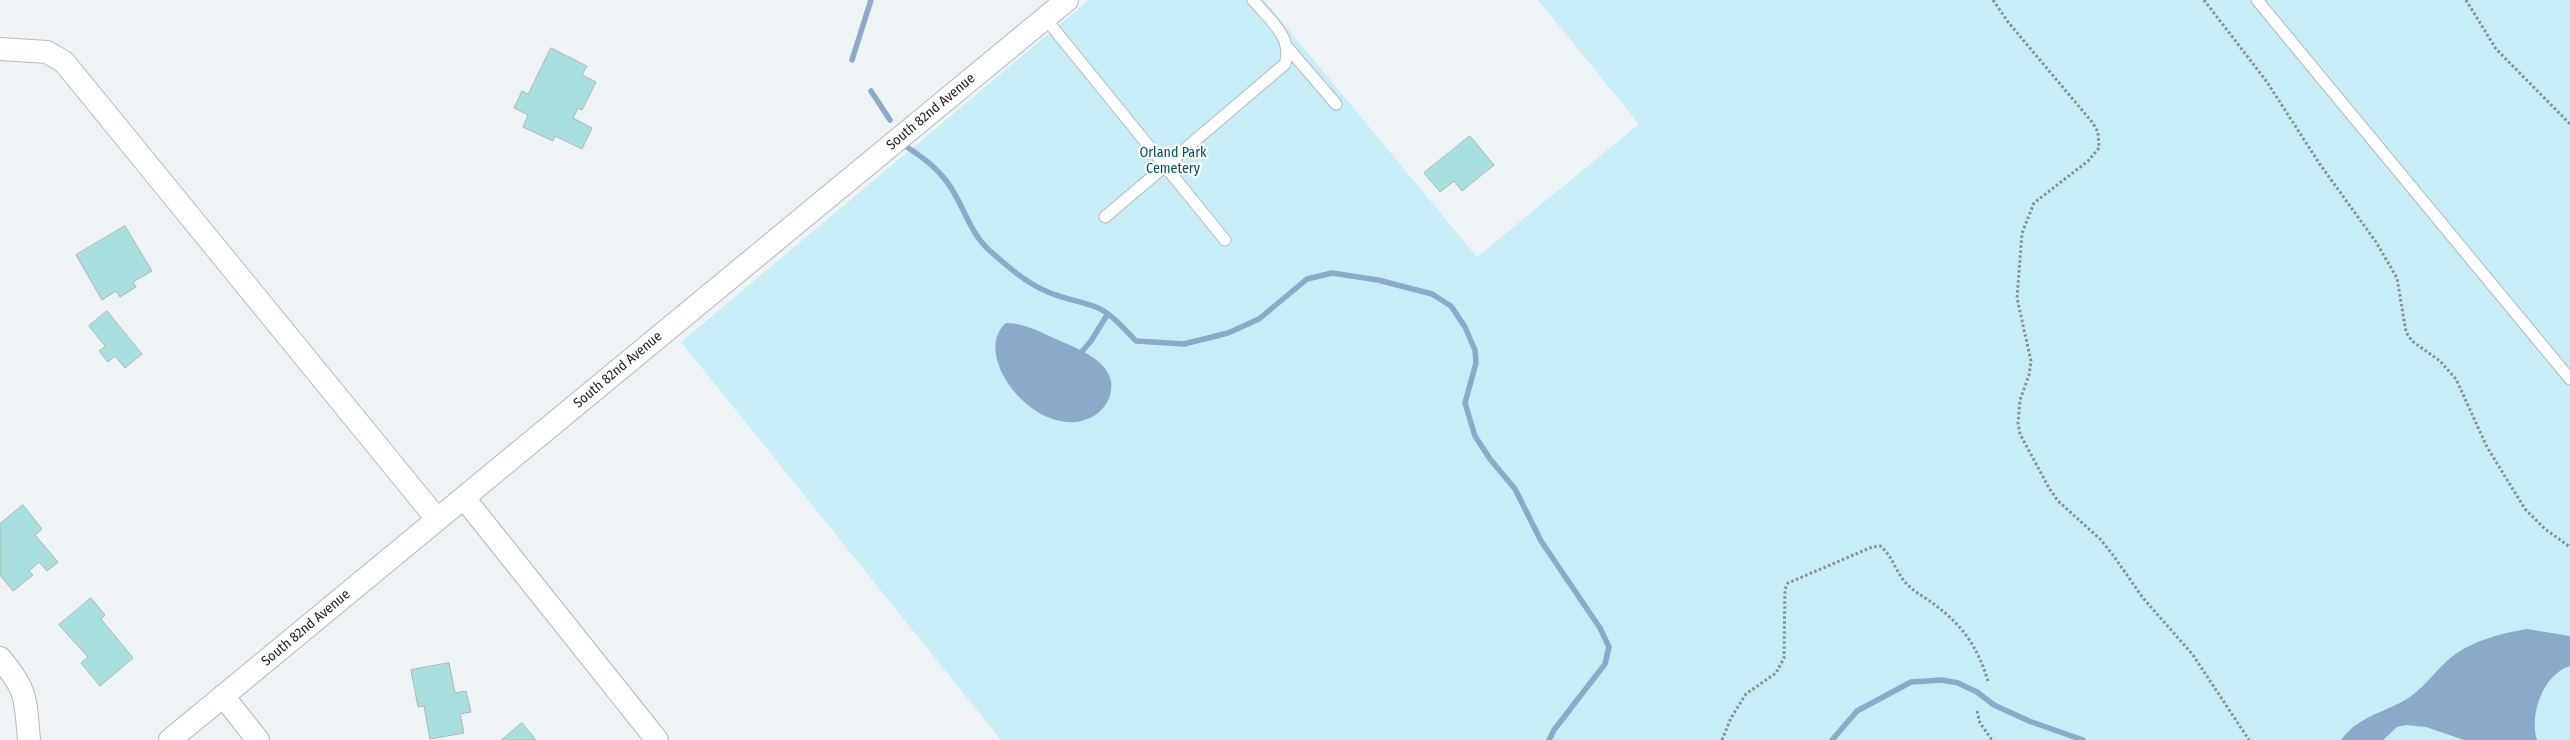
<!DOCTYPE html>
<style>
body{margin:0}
canvas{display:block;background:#eef4f6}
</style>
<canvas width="2570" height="740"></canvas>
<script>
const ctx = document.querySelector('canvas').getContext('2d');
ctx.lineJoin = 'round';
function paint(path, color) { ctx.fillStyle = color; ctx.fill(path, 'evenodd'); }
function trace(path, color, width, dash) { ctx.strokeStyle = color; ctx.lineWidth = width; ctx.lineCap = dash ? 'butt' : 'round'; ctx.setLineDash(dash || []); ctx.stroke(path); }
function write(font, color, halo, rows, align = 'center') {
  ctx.font = font + ' "Fira Sans Condensed",sans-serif'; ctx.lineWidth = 4.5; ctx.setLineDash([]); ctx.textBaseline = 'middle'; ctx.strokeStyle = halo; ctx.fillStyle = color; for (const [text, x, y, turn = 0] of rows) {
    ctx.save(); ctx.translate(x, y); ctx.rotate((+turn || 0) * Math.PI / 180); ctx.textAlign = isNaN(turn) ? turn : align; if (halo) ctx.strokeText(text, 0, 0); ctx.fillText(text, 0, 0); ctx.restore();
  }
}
paint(new Path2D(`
 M1089 0H1264L1477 257 1639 124 1538 0H2570V740H1001L681 342Z`), '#c7edf7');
paint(new Path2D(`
 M1006 323C1025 323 1039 332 1056 339 1078 349 1120 363 1110 396 1107 405 1098 415 1090 418 1037 442 969 355 1006 323Z
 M2527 629 2570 636V666C2543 674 2529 715 2537 740H2464L2426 727 2406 725 2397 727 2383 740H2341C2359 716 2381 714 2405 700 2421 691 2433 674 2447 661 2469 641 2499 634 2527 629Z`), '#8ca9c9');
trace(new Path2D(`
 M852 60 871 0
 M871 91 890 120
 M907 147C922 157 936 167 947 182 963 203 969 232 989 250 1007 266 1026 283 1048 292 1064 299 1080 301 1096 307 1111 313 1125 330 1136 341L1184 344 1228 333 1259 319 1307 279 1332 273 1378 280 1432 294 1451 306 1465 327 1475 350 1476 363 1465 403 1475 436 1490 459 1515 489 1541 541 1600 628 1609 647 1605 664 1554 730 1549 740
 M1078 356 1091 341 1107 315
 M1832 740 1857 711 1911 682 1942 680 1958 683 1977 692 1994 705 2029 721 2083 740`), '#8ca9c9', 5.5);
const building = new Path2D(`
 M551 48 587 66 582 75 596 82 582 110 578 108 573 118 592 128 582 149 555 136 553 141 523 127 528 115 514 108 522 91 528 94Z
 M1470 136 1494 165 1462 191 1454 181 1440 192 1424 173Z
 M125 226 152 271 133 282 136 287 120 297 116 291 102 300 76 255Z
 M107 311 142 354 125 368 115 356 108 362 99 351 105 346 89 326Z
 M23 505 42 529 35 535 58 562 47 571 39 562 29 571 33 575 13 591 0 575V524Z
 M91 598 105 615 101 619 133 658 100 686 81 663 88 657 59 625Z
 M449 663 455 693 466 691 471 712 460 714 464 733 430 739 424 706 418 707 411 670Z
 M522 723 536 740H502Z`);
paint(building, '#a8e0e0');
trace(building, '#adb4b4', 1);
const service = new Path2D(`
 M2257 0 2570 379
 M1045 18 1225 240
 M1288 48 1336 104
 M1105 217 1285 64C1294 38 1269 19 1253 0`);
const minor = new Path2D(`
 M0 49 47 52 64 62 437 519
 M464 498 657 740
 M0 658C28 692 25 697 29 740
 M223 696 258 740
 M170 740 1067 0`);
trace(service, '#b3b9bb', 13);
trace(minor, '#b3b9bb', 24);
trace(new Path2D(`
 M1993 0 2008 22 2092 122 2098 132 2099 148 2088 161 2034 203 2022 233 2017 298 2031 361 2029 375 2020 400 2018 423 2020 434 2049 488 2058 501 2100 539 2113 555 2143 598 2193 655 2249 740
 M2204 0 2267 82 2319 163 2376 242 2397 278 2406 332 2412 341 2440 361 2456 379 2487 447 2525 509 2545 529 2570 547
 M2466 0 2496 49 2570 124
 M1977 711 1980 723 1992 740
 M1722 740 1731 718 1746 694 1776 673 1784 658 1785 589 1788 583 1872 547 1880 546C1893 555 1896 575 1909 586 1916 593 1926 598 1934 604 1963 626 1977 646 1988 681`), '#8a8e90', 3, [2.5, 2.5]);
trace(service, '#fff', 11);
trace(minor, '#fff', 22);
write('14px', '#1d1f20', '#fff', [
 ["South 82nd Avenue",931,112,-40],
 ["South 82nd Avenue",618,370,-40],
 ["South 82nd Avenue",306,628,-40]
]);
write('14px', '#00505d', '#fff', [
 ["Orland Park",1173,153],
 ["Cemetery",1173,169]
]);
</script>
